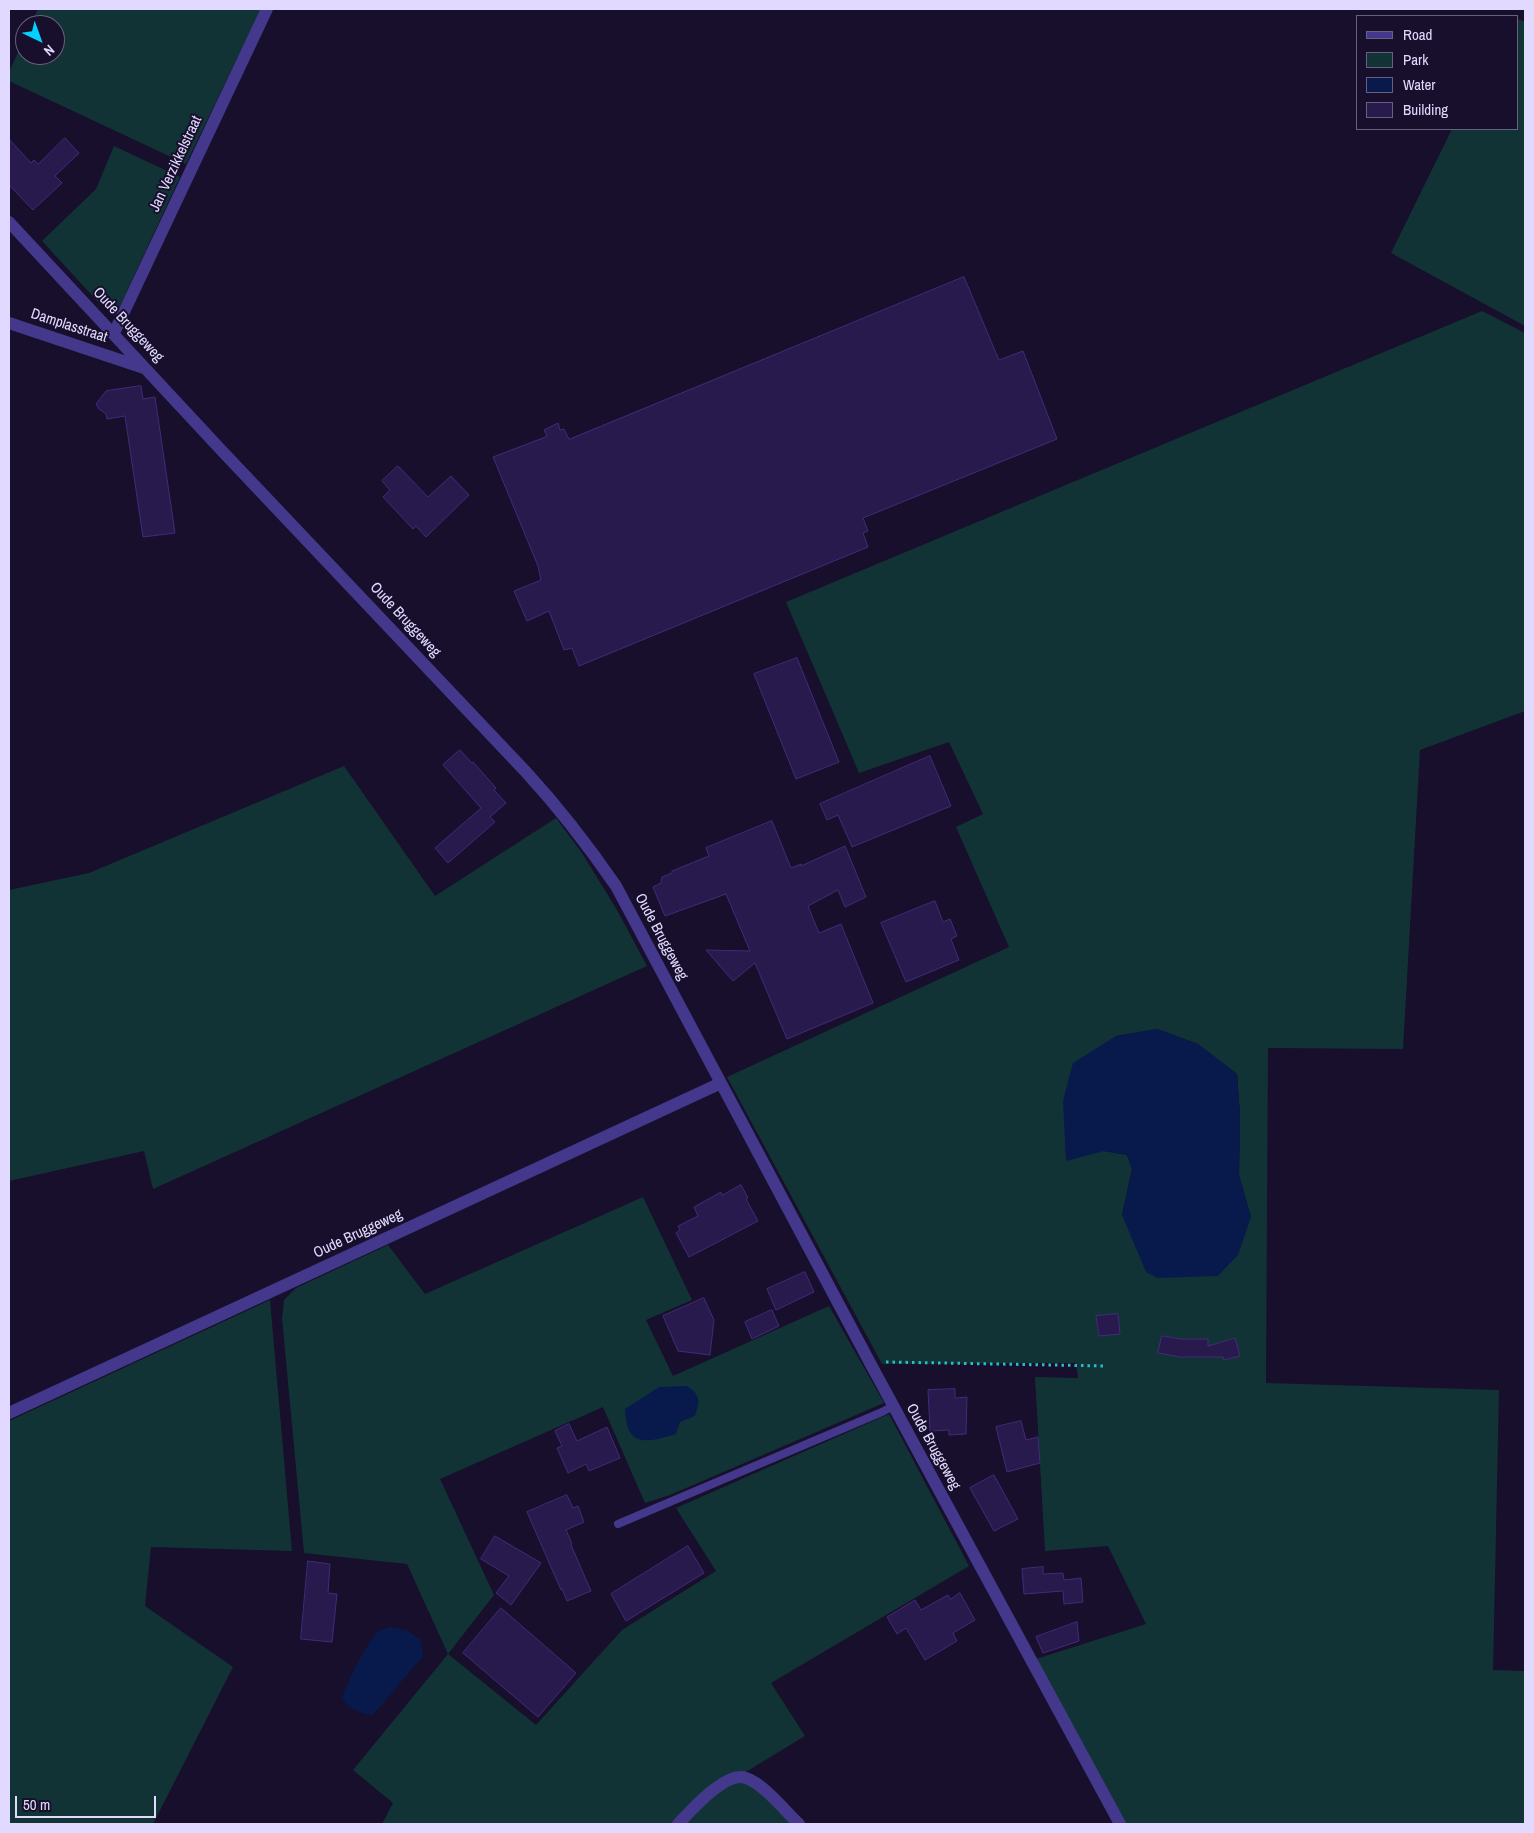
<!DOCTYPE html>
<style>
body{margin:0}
#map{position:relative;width:1534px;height:1833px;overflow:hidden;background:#170f2b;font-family:"Archivo Narrow",sans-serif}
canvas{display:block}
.frame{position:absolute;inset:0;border:10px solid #e1d9ff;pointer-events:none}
.legend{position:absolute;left:1356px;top:15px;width:162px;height:115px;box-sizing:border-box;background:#170f2b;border:1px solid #686080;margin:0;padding:6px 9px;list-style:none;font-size:15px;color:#e1d9ff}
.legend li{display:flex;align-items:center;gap:10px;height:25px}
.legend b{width:25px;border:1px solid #686080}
.north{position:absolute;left:15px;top:15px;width:50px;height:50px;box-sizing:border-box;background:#170f2b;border:1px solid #686080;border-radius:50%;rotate:138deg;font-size:14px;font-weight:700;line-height:20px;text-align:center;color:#e1d9ff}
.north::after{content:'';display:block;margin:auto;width:18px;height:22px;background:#05cfff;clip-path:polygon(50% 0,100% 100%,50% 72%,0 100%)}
.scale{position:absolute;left:15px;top:1796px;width:141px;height:22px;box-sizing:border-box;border:2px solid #e1d9ff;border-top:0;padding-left:6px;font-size:15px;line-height:18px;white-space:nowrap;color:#e1d9ff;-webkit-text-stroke:4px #170f2b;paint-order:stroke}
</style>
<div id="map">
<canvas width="1534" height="1833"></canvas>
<div class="frame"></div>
<ul class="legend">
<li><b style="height:6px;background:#43388c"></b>Road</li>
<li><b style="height:14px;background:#123335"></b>Park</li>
<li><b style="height:14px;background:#081a4c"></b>Water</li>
<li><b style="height:14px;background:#291a4d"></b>Building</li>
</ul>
<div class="north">N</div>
<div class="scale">50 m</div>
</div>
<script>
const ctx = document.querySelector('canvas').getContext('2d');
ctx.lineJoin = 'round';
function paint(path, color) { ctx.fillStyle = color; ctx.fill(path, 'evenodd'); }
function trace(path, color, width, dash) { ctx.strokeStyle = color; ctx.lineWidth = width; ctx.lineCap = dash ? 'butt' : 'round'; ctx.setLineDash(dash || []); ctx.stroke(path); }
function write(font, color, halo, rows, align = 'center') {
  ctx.font = font + ' "Archivo Narrow",sans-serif'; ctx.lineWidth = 4; ctx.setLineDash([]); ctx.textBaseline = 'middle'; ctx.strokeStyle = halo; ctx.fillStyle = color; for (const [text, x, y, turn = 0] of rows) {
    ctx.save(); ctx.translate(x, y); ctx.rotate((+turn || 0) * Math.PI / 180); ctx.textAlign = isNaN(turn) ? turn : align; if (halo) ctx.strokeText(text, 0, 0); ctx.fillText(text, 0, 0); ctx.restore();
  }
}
paint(new Path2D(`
 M38 9H261L186 164 9 81V72L25 37V55H55V25H30Z
 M1518 19 1525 22V326L1391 253 1452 129H1518Z
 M114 146 180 177 119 308 110 310 100 304 42 241 96 189Z
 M1482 311 1525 333V711L1420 750 1403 1049 1268 1048 1266 1383 1499 1390 1493 1670 1525 1671V1824H1126L1036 1659 1146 1624 1108 1546 1045 1551 1035 1377 1078 1378 1076 1363 882 1364 727 1077 1009 947 956 827 983 814 949 742 859 773 786 602ZM1157 1029 1198 1044 1237 1074 1240 1115 1239 1175 1251 1217 1122 1215 1132 1169 1127 1155 1104 1151 1116 1036Z
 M344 766 435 896 556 818 582 853 617 910 647 966 153 1189 144 1151 9 1181V890L89 873Z
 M643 1197 692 1300 646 1320 673 1376 829 1306 884 1403 670 1495 645 1503 603 1407 440 1479 494 1595 448 1654 536 1725 622 1630 716 1571 676 1508 889 1414 969 1566 771 1683 805 1736 744 1773 800 1824H382L393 1803 353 1770 448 1654 407 1564 304 1553 282 1318 284 1300 296 1288 388 1245 425 1294Z
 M270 1300 292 1551 151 1547 145 1606 233 1667 153 1824H9V1421Z`), '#123335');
paint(new Path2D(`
 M1157 1029 1198 1044 1237 1074 1240 1115 1239 1175 1251 1217 1238 1255 1218 1276 1157 1278 1146 1272 1122 1215 1132 1169 1127 1155 1104 1151 1066 1161 1063 1101 1073 1063 1116 1036Z
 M687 1386C701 1395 700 1401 695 1416L680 1422 676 1434C647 1443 626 1448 625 1409L659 1387Z
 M390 1627 407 1630 421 1640 423 1656 372 1716C360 1712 348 1710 342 1698 346 1684 368 1639 379 1631 382 1629 387 1628 390 1627Z`), '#081a4c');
const building = new Path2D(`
 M65 138 79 153 55 176 62 183 33 210 9 185V139L31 163 34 160 38 164Z
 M964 277 999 360 1023 351 1057 439 863 518 868 531 863 533 868 547 579 666 572 648 564 650 549 611 527 621 514 591 541 580 538 566 493 457 543 438 547 436 544 430 558 423 560 430 564 429 569 439Z
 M141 386 143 399 155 397 175 533 143 537 125 416 107 419 106 414 99 409 96 404 106 391Z
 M398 466 428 497 451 476 469 495 426 537 416 526 413 529 383 497 390 490 382 481Z
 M797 658 839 762 796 779 754 674Z
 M460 750 472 763 473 762 496 788 494 790 506 803 490 817 495 822 448 863 435 848 481 808 443 765Z
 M930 756 951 806 852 847 838 815 827 820 820 804Z
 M772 821 791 868 801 864V866L845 846 866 897 845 907 838 890 808 906 819 933 841 924 873 1003 787 1039 755 963 733 981 706 950 750 951 726 894 665 916 653 887 661 883 662 877 672 873V871L709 856 706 848Z
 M935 901 943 922 950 919 957 936 951 939 959 960 906 982 881 923Z
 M741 1185 748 1198 746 1199 758 1221 689 1257 676 1233 680 1230 678 1226 698 1216 694 1207 721 1192 722 1195Z
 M805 1272 814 1292 776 1310 767 1289Z
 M704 1298 714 1320 710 1355 678 1351 663 1316Z
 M772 1310 779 1326 752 1339 745 1322Z
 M1118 1314 1120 1334 1099 1336 1096 1316Z
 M1162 1336 1181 1339H1208V1346L1235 1338 1240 1356 1224 1360 1223 1357H1180L1158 1353Z
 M955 1389V1398L967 1397 966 1434 949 1435V1430L930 1431 928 1390Z
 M1021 1421 1026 1440 1038 1437 1040 1463 1007 1472 996 1427Z
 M569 1424 577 1441 607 1427 620 1458 589 1471 586 1464 568 1473 557 1448 562 1446 555 1431Z
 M994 1475 1018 1519 994 1531 970 1488Z
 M567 1495 573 1508 578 1506 584 1522 566 1530 572 1544 571 1545 591 1591 567 1601 562 1589 561 1590 527 1512Z
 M495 1536 541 1563 511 1605 496 1593 509 1576 481 1559Z
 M688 1546 704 1573 626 1621 611 1594Z
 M308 1561 330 1564 328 1593 337 1594 332 1642 301 1639Z
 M1043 1567V1574L1063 1573 1064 1580 1081 1578 1083 1602 1064 1604 1063 1591 1024 1594 1022 1569Z
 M960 1593 975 1620 953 1633 957 1641 925 1660 906 1628 897 1634 887 1617 915 1600 921 1610 948 1595 950 1599Z
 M501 1608 576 1673 538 1717 463 1653Z
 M1077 1622 1079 1641 1043 1653 1036 1637Z`);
paint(building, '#291a4d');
trace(building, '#422b7a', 1);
trace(new Path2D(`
 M886 1362 1107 1366`), '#29bec3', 3, [2.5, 4]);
trace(new Path2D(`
 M618 1524 882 1412 893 1406`), '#43388c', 8);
trace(new Path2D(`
 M9 222 223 452 526 772C560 809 587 844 616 886L869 1361 1120 1824
 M9 323 144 368
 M114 333 267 9
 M9 1413 721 1083
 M678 1824C691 1811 726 1770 746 1778 764 1784 785 1811 799 1824`), '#43388c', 12);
write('15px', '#e1d9ff', '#170f2b', [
 ["Jan Verzikkelstraat",176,164,-65],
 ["Oude Bruggeweg",128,325,47],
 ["Damplasstraat",69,326,18],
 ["Oude Bruggeweg",405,620,47],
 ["Oude Bruggeweg",661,937,62],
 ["Oude Bruggeweg",358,1234,-25],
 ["Oude Bruggeweg",933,1447,61]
]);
</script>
